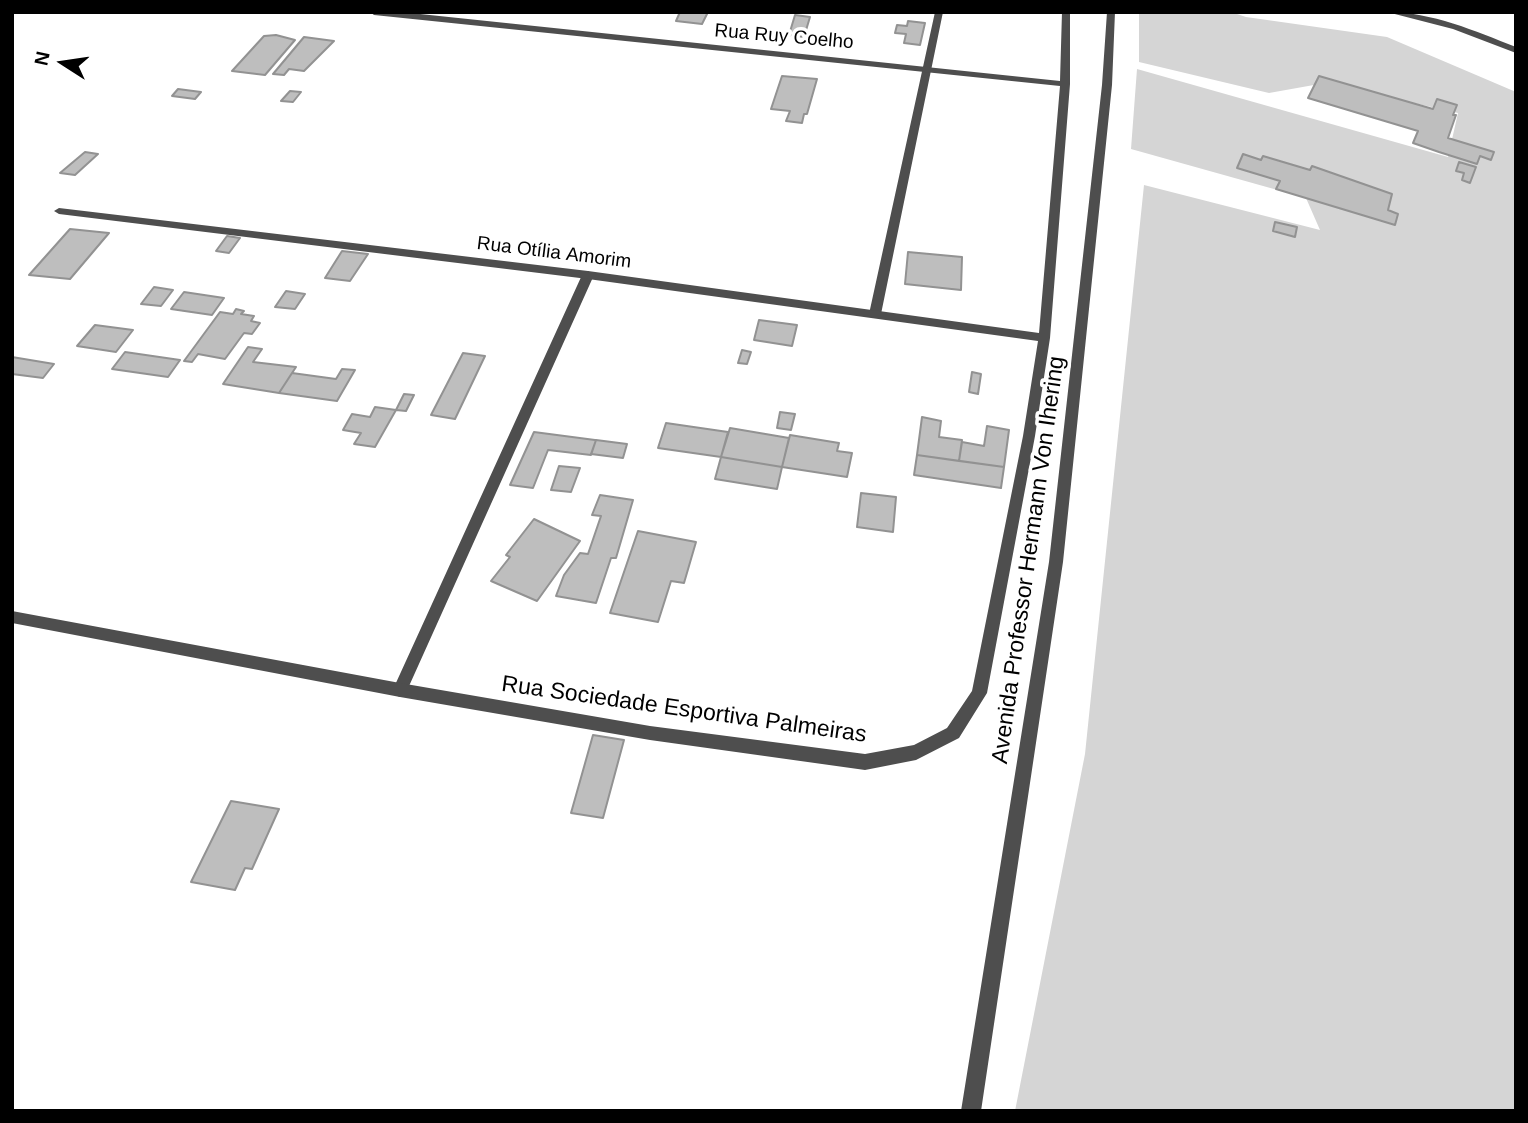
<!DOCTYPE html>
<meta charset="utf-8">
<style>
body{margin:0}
#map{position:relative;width:1528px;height:1123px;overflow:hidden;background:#fff;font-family:Helvetica,sans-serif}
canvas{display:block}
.frame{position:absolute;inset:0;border:14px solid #000;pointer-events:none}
.north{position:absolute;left:28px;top:28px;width:70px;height:70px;-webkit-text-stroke:5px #fff;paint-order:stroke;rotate:282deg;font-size:19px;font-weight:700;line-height:28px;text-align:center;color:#000}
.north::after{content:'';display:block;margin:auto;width:24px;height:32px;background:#000;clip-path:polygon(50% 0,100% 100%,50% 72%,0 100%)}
</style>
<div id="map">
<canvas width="1528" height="1123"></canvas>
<div class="frame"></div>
<div class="north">N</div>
</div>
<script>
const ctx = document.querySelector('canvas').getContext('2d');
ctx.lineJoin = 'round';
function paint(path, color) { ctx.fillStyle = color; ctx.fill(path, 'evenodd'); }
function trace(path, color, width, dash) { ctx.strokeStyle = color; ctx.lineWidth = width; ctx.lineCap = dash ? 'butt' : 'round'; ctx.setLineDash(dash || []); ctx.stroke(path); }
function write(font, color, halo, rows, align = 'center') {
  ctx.font = font + ' Helvetica,sans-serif'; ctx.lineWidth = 7; ctx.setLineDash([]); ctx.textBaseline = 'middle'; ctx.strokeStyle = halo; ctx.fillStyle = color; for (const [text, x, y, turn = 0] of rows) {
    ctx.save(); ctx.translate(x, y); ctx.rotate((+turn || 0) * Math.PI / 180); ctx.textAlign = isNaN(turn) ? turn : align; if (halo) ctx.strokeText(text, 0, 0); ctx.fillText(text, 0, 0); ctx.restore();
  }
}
paint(new Path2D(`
 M1139 12H1231L1246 17 1387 37 1516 92V1111H1015L1085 754 1144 185 1320 230 1306 198 1131 149 1137 69 1448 157 1458 113 1325 83 1269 93 1139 62Z`), '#d5d5d5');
const building = new Path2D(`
 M680 12H708L702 24 676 21Z
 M795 15 810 17 804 37 789 35Z
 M908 21 925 23 920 45 904 43 906 34 895 33 897 25 907 26Z
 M276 35 295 40 265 75 232 71 264 36Z
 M304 37 334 41 304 71 289 69 284 75 273 74Z
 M782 76 817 79 807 114H804L802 123 786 121 790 111 771 109Z
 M1319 76 1433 109 1437 99 1457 105 1453 115H1456L1448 138 1494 152 1491 160 1480 156 1477 164 1439 152 1413 143 1418 131 1308 98Z
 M178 89 201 92 195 99 172 96Z
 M290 91 301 92 293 102 281 101Z
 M85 152 98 154 75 175 60 173Z
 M1243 154 1261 160 1263 156 1310 170 1312 166 1392 194 1388 210 1398 214 1395 225 1276 189 1280 181 1237 168Z
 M1459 162 1476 167 1470 183 1462 180 1464 173 1456 171Z
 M1275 222 1297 227 1295 237 1273 231Z
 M70 229 109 233 70 279 29 275Z
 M227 236 240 238 229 253 216 251Z
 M342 251 368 254 350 281 325 278Z
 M908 252 962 257 961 290 905 284Z
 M154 287 173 290 161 306 141 304Z
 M286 291 305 294 295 309 275 307Z
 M184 292 224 298 212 315 171 309Z
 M236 309 244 311 241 314 254 316 251 321 260 323 252 334 244 333 225 359 198 354 192 362 184 361 220 312 233 314Z
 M759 320 797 325 792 346 754 340Z
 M95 325 133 330 116 352 77 346Z
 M248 347 262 349 253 362 296 367 279 393 223 384Z
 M742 350 751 352 747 364 738 363Z
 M125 352 180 360 168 377 112 369Z
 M463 353 485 356 455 419 431 415Z
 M12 357 54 364 43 378 12 374Z
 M342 369 355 370 337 401 279 393 292 373 336 379Z
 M972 372 981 374 978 394 969 392Z
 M404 394 414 395 406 411 396 410Z
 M375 407 396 410 375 447 354 444 361 433 343 430 352 414 370 417Z
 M780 412 795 414 791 430 777 428Z
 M922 417 941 421 939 437 962 440 959 461 917 455Z
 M666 423 728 432 721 457 658 448Z
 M987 426 1009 430 1004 467 959 461 962 442 984 446Z
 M730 428 789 438 782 467 721 457Z
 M534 432 595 440H596L591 455 548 450 533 488 510 485Z
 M790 435 839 443 837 451 852 453 847 477 782 467Z
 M596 440 627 444 623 458 591 454Z
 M917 455 1004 467 1001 488 914 475Z
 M721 457 782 467 777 489 715 479Z
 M559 466 580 468 571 492 551 490Z
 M861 493 896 497 893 532 857 527Z
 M600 495 633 500 616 558H611L596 603 556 596 564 575 580 553 588 554 601 516 592 515Z
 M534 519 580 541 537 601 491 581 510 557 506 555Z
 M638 531 696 542 684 583 671 581 658 622 610 613Z
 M593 735 624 740 603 818 571 813Z
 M231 801 279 809 252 869 245 868 235 890 191 882Z`);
paint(building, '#bebebe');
trace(building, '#929292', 2);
paint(new Path2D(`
 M935 12H943L881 314 875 318 869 314Z
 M588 271 594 275 405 695 400 697 395 695 392 690 395 685 582 275Z`), '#4e4e4e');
paint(new Path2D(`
 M370 12H401L1060 81 1062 12H1070V84L1050 338 1035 436 987 693 959 738 916 760 865 770 650 740 400 697 12 623V611L400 683 650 726 865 754 914 745 947 728 972 691 1023 436 1038 341 588 279 59 214 54 211 59 208 588 271 1039 333 1060 86 374 15Z
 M1107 12H1115L1112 85 1063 562 981 1111H961L1049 562 1102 85Z
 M1387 12C1432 12 1475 31 1516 47V53L1453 29Z`), '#4e4e4e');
write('19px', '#000', '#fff', [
 ["Rua Ruy Coelho",784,37,5],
 ["Rua Otília Amorim",554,253,7]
]);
write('23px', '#000', '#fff', [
 ["Avenida Professor Hermann Von Ihering",1029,560,-82],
 ["Rua Sociedade Esportiva Palmeiras",684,710,8]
]);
</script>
